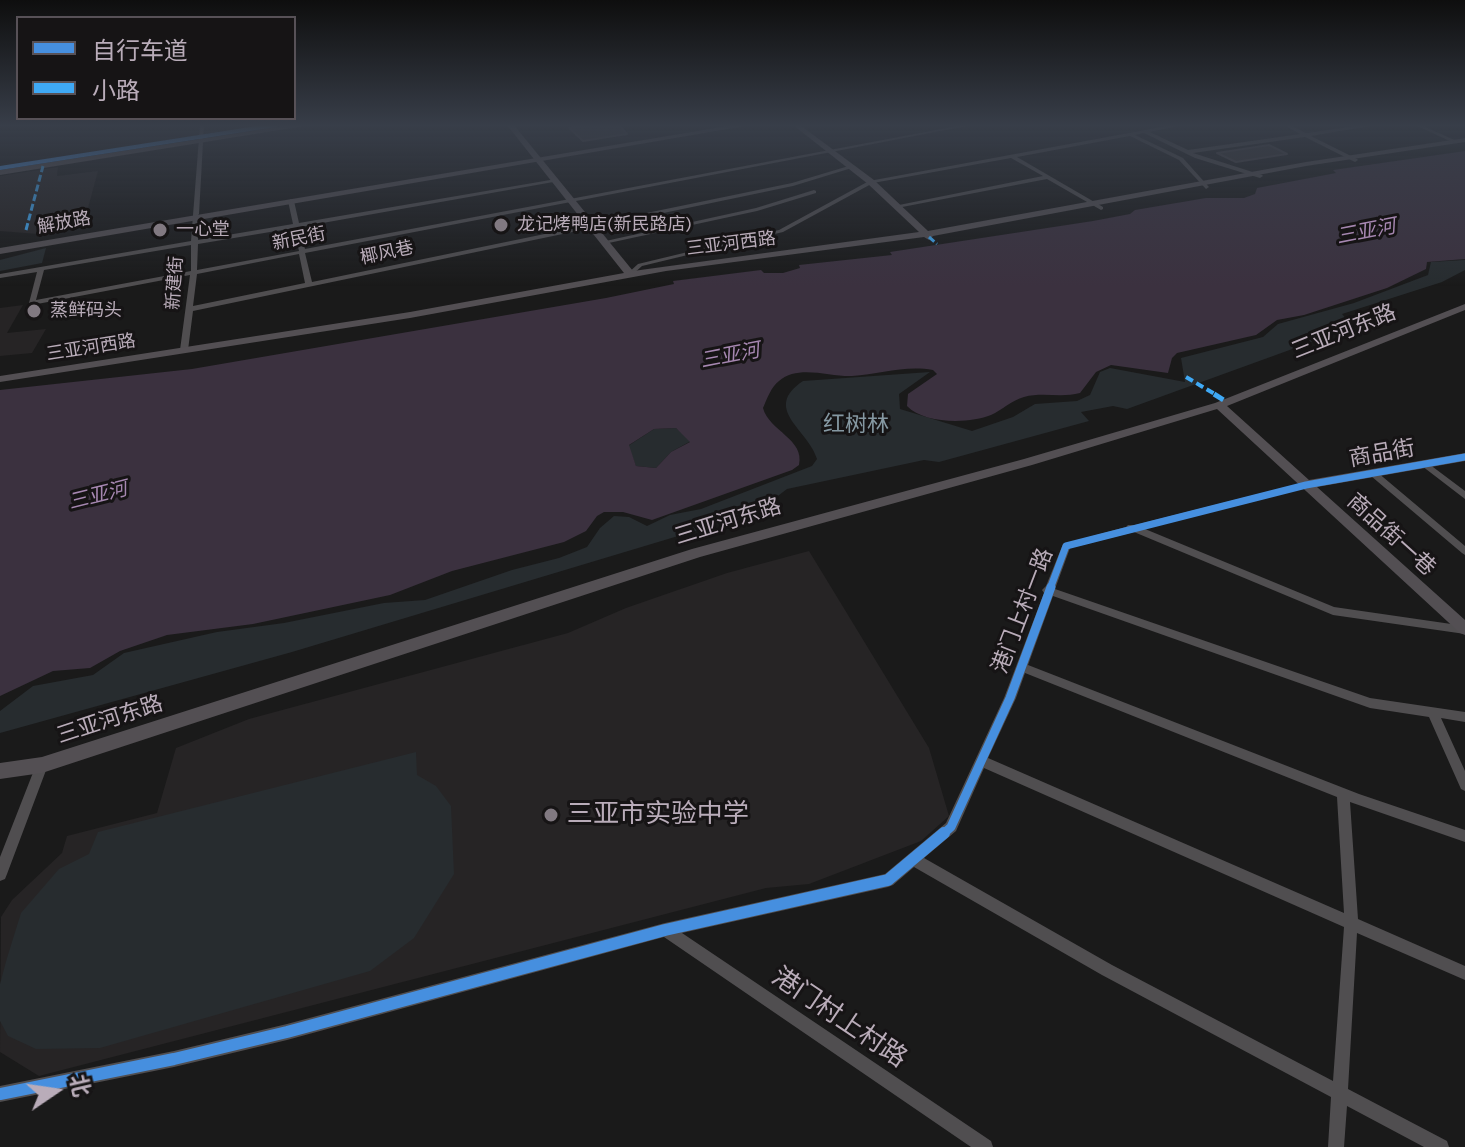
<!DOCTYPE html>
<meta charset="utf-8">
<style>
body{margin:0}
#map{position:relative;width:1465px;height:1147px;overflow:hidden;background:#1a1a1a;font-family:Karla,"Noto Sans SC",sans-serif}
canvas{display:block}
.legend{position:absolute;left:16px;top:16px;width:280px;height:104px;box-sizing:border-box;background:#161415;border:2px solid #575157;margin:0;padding:10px 14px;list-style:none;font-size:24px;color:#b9acb9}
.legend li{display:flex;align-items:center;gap:16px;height:40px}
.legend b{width:40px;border:2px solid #575157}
.north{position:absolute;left:16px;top:1051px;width:80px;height:80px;-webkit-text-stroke:6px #161415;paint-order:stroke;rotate:77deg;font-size:22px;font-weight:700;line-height:32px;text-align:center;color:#b9acb9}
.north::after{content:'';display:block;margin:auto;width:28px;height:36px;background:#b9acb9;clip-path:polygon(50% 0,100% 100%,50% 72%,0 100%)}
</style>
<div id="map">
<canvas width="1465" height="1147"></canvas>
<ul class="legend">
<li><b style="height:10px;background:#468fdf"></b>自行车道</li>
<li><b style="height:10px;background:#3fa9f5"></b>小路</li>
</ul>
<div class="north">北</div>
</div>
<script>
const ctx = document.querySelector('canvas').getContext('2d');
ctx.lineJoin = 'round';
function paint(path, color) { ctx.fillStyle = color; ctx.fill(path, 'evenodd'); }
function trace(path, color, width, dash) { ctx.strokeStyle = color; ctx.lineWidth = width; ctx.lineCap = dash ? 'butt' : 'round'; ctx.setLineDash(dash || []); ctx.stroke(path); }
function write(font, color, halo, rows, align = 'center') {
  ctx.font = font + ' Karla,"Noto Sans SC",sans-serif'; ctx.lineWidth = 6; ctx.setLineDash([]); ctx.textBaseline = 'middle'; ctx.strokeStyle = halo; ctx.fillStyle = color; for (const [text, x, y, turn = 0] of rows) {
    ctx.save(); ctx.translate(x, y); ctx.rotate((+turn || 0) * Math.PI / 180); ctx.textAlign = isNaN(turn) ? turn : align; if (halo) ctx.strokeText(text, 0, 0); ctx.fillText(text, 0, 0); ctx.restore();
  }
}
paint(new Path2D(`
 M58 167 57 176 98 171 85 219 41 226 38 234 0 231V176Z
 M23 305 7 333 46 329 32 353 0 356V308Z
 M809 551 929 748 949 816 921 841 809 884 766 888 39 1076 0 1052 1 917 12 900 62 853 67 836 157 813 176 748 249 719 568 633 626 608 727 573Z`), '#262425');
paint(new Path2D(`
 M46 248 42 263 0 271V260Z
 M1465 260V270L1442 282 1342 314 1353 327 1127 409 1113 406 1081 412 1089 421 939 462 924 460 787 489 766 505 738 518 292 652 0 733V711L33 686 93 675 124 653 217 632 284 623 384 603 425 600 512 570 559 558 587 547 600 528 614 516 629 517 647 526 670 515 701 509 812 466 817 459C809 430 761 409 803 381L930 372 899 394 900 409 972 431 1013 417 1035 404 1077 401 1090 395 1100 372 1110 368 1185 382 1181 358 1263 337 1278 324 1354 303 1428 275 1431 262Z
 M676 428 691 441 671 452 656 468 636 466 628 446 654 429Z
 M416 752 417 775 436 786 451 806 454 874 414 938 370 971 100 1048 36 1049 8 1036 0 1021V984L7 958 21 913 59 869 89 854 98 832Z`), '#272c2f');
paint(new Path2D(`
 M1465 151V259L1427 262 1426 269 1387 288 1304 315 1277 320 1256 335 1177 353 1172 358 1168 373 1111 365 1096 372 1080 393C1062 398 1042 392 1024 397 1012 400 1002 410 991 415 969 424 924 424 907 406L908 394 937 374 933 370C905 365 880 374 852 376 830 377 798 364 779 381 771 387 767 399 763 408 769 431 805 439 799 465L792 470 652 520 623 512H604L597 516 586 531 564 542 452 571 390 595 253 624 167 635 120 651 90 668 53 671 0 696V390L192 369 606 298 674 284 673 281 761 270 764 273H783L800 268 799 265 892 255 890 252 1093 221 1130 214 1135 210 1206 198H1244L1255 194 1257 188 1336 173 1333 170ZM676 428 690 442 671 452 656 468 636 466 629 445 654 429Z`), '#3b313f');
const building = new Path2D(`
 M586 125H619L627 134 583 141 569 128Z
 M1269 145 1287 154 1236 162 1217 153Z`);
paint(building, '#343233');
trace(building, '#464246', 2);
paint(new Path2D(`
 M200 125H204L199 214 197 216 198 217V240L293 224 288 201 291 199 294 201 299 223 556 179 559 181 300 227 305 249 962 125H972L305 253 312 282 792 183 852 165 855 167 793 186 193 311 188 350 184 352 180 350 190 275 32 305 29 303 37 272 0 278V274L191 241ZM294 228 299 251 197 270 198 244ZM191 245V271L36 300 44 270ZM299 254 305 283 193 306 197 274Z
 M1172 125H1182L1150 132 1188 150 1300 134 1284 125H1290L1306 133 1364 125H1376L1311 136 1357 159 1358 160 1355 162 1305 137 1193 153 1262 175 1263 176 1260 178 1195 158 1144 133 1135 135 1183 158 1208 186 1209 187 1206 189 1179 160 1130 136 1017 157 1103 207V209L1101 210 1047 179 897 208 894 206 1043 176 1011 158 873 183 783 232 642 266 632 275 627 274 638 264 779 230 869 181Z
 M1415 125H1421L1459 142 1454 143Z
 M814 190 816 191V193L757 211 604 244 601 242 756 208Z
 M1425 461 1465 491V499L1422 466 1421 464Z
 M1374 471 1377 472 1465 546V555L1462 553 1371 476 1370 474 1371 472Z
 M1306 482 1309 483 1310 485 1309 487 1145 529 1334 607 1465 626V634L1333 615 1134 532 1070 548 1055 589 1370 698 1465 712V722L1441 718 1465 771V791L1461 789 1429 717 1370 708 1053 596 1028 665 1359 794 1465 830V842L1350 802 1358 919 1465 966V980L1357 933 1348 1089 1447 1141 1449 1147H1424L1347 1106 1344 1147H1328L1331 1097 1102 975 914 867 893 885 888 887 682 933 991 1141 993 1147H971L664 937 287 1040 174 1067 0 1102V1086L174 1051 287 1024 665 923 885 874 946 823 1004 698 1044 593 1042 590 1046 586 1063 544 1126 527 1128 525H1135ZM1025 673 1337 797 1344 913 988 758 1016 698ZM984 768 1344 927 1333 1081 1112 965 924 858 956 831Z
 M42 759 46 761 48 765 7 874 5 879 0 881V857L36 765 38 761Z`), '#504e50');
paint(new Path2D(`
 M295 125H311L0 175V171Z
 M507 125H514L633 271 919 232 868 184 793 125H800L874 180 928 231 1306 162 1465 138V142L1306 166 933 236 929 240 924 237 666 271 410 318 0 382V376L410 312 624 273Z
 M1465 304V310L1227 406 1309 480 1465 453V461L1317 487 1465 620V635L1460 633 1217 409 1032 465 700 557 42 773 0 779V763L42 757 692 549 1024 459 1215 403Z`), '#534f53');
paint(new Path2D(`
 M733 125H751L0 254V248Z`), '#524e52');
trace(new Path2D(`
 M0 171 297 125`), '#524e52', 2);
trace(new Path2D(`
 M26 230 43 166
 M929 237 937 244`), '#3fa9f5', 3, [7, 3]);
trace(new Path2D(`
 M1186 377 1218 396`), '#3fa9f5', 4, [8, 4]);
trace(new Path2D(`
 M1214 394 1227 402`), '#3fa9f5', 5, [11, 5]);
trace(new Path2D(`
 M0 168 276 125`), '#468fdf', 4);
trace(new Path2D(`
 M1050 589 1066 546 1306 485 1465 457`), '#468fdf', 7);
trace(new Path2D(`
 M942 835 951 827 1010 698 1051 587`), '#468fdf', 9);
trace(new Path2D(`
 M0 1094 174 1059 287 1032 665 930 888 880 944 833`), '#468fdf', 12);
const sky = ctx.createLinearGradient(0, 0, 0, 286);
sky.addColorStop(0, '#0e0e0e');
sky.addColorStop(0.44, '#383e49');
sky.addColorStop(1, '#383e4900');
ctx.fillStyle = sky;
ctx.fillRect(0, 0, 1465, 286);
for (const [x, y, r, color] of [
 [501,225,8,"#817981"],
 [160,230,8,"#817981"],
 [34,311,8,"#817981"],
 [551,815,8,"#817981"]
]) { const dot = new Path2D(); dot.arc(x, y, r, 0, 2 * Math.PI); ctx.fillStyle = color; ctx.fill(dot); trace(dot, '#161415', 3); }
write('18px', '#b9acb9', '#161415', [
 ["解放路",64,223,-10],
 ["新民街",299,239,-11],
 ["三亚河西路",731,244,-7],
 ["椰风巷",387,253,-12],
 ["新建街",175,283,-86],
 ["三亚河西路",91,348,-9]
]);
write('18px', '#b9acb9', '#161415', [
 ["龙记烤鸭店(新民路店)",517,225],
 ["一心堂",176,230],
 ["蒸鲜码头",50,311]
], 'left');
write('italic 20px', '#a687b1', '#161415', [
 ["三亚河",1366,232,-11],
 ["三亚河",730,356,-11],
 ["三亚河",98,496,-14]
]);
write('22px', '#b9acb9', '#161415', [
 ["三亚河东路",1344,332,-22],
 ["商品街",1382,454,-10],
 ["三亚河东路",728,522,-17],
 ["商品街一巷",1391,535,42],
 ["港门上村一路",1023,611,-69],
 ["三亚河东路",110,720,-18]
]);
write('22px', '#8598a2', '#161415', [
 ["红树林",856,425]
]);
write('26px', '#b9acb9', '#161415', [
 ["三亚市实验中学",567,815]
], 'left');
write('26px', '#b9acb9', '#161415', [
 ["港门村上村路",839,1018,34]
]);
</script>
